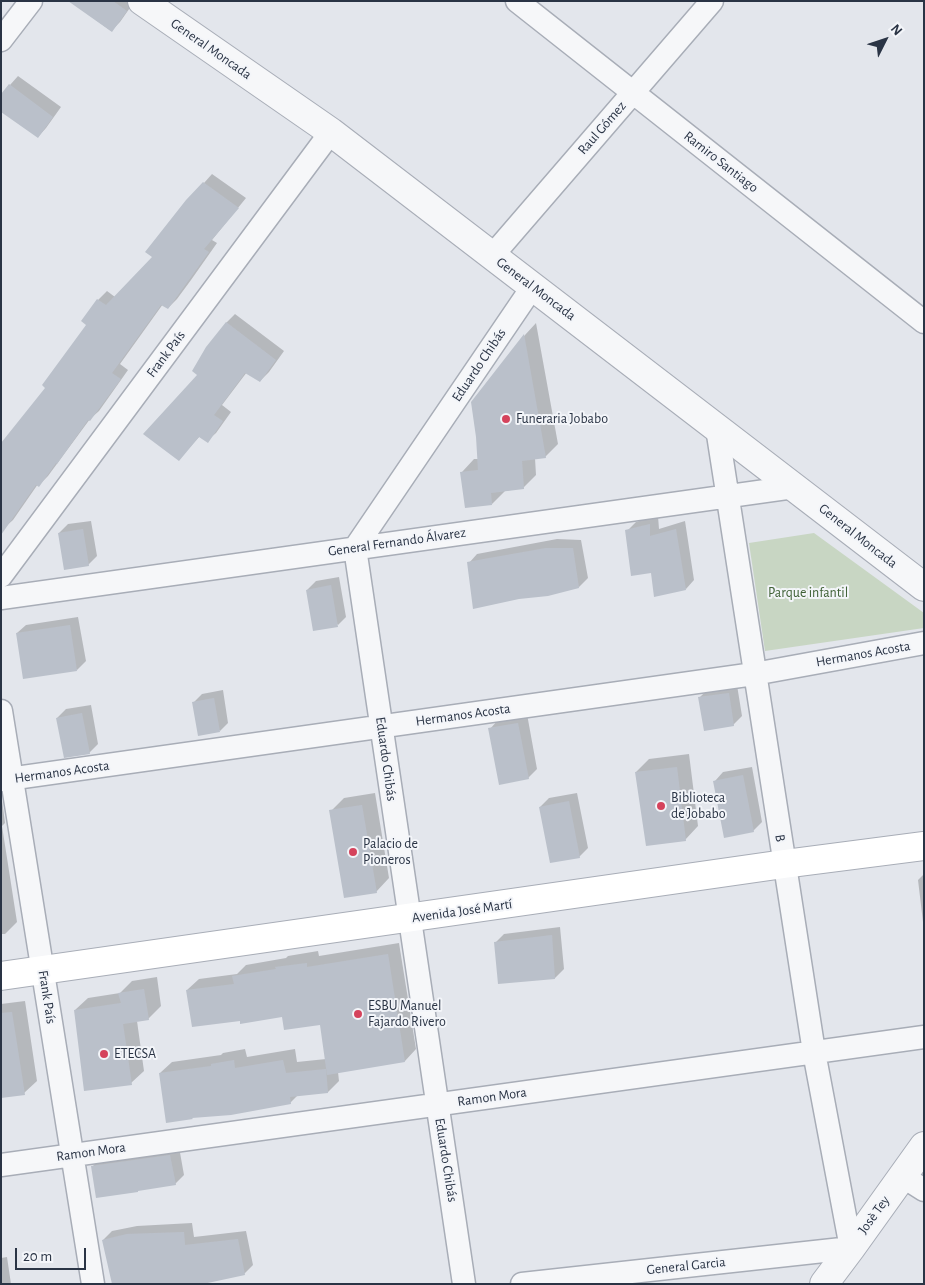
<!DOCTYPE html>
<meta charset="utf-8">
<style>
body{margin:0}
#map{position:relative;width:925px;height:1285px;overflow:hidden;background:#e3e6ec;font-family:"Alegreya Sans",sans-serif}
canvas{display:block}
.frame{position:absolute;inset:0;border:2px solid #2a3445;pointer-events:none}
.north{position:absolute;left:860px;top:15px;width:50px;height:50px;-webkit-text-stroke:4px #f3f5f9;paint-order:stroke;rotate:49deg;font-size:14px;font-weight:700;line-height:20px;text-align:center;color:#2a3445}
.north::after{content:'';display:block;margin:auto;width:18px;height:22px;background:#2a3445;clip-path:polygon(50% 0,100% 100%,50% 72%,0 100%)}
.scale{position:absolute;left:15px;top:1248px;width:71px;height:22px;box-sizing:border-box;border:2px solid #2a3445;border-top:0;padding-left:6px;font-size:15px;line-height:18px;white-space:nowrap;color:#2a3445;-webkit-text-stroke:4px #f3f5f9;paint-order:stroke}
</style>
<div id="map">
<canvas width="925" height="1285"></canvas>
<div class="frame"></div>
<div class="north">N</div>
<div class="scale">20 m</div>
</div>
<script>
const ctx = document.querySelector('canvas').getContext('2d');
ctx.lineJoin = 'round';
function paint(path, color) { ctx.fillStyle = color; ctx.fill(path, 'evenodd'); }
function trace(path, color, width, dash) { ctx.strokeStyle = color; ctx.lineWidth = width; ctx.lineCap = dash ? 'butt' : 'round'; ctx.setLineDash(dash || []); ctx.stroke(path); }
function write(font, color, halo, rows, align = 'center') {
  ctx.font = font + ' "Alegreya Sans",sans-serif'; ctx.lineWidth = 4; ctx.setLineDash([]); ctx.textBaseline = 'middle'; ctx.strokeStyle = halo; ctx.fillStyle = color; for (const [text, x, y, turn = 0] of rows) {
    ctx.save(); ctx.translate(x, y); ctx.rotate((+turn || 0) * Math.PI / 180); ctx.textAlign = isNaN(turn) ? turn : align; if (halo) ctx.strokeText(text, 0, 0); ctx.fillText(text, 0, 0); ctx.restore();
  }
}
paint(new Path2D(`
 M814 533 924 613V628L765 651 749 543Z`), '#c8d6c3');
paint(new Path2D(`
 M70 1H134V2L120 22 111 31Z
 M18 76 61 107 46 128 38 137 10 85Z
 M212 174 246 198 212 240 217 243 191 280 177 299 168 308 163 304 120 364 128 370 99 411 90 419 48 476 39 485 38 484 13 520 4 528 47 387 88 325 82 321 98 300 107 291 115 297 154 257 204 183Z
 M235 314 284 351 269 372 260 381 247 372 222 405 231 412 216 433 207 441 200 436 179 459 199 375 226 323Z
 M536 323 558 444 545 457 535 458 536 475 523 488 505 491 492 504 462 472 474 459H478L477 437 472 402 525 335Z
 M658 516 659 529 685 521 694 580 686 589 652 571 627 531 636 522Z
 M91 521 97 556 88 565 59 533 68 524Z
 M557 539 581 540 588 578 579 587 469 563 477 554Z
 M339 577 346 617 338 625 307 590 316 581Z
 M78 617 86 661 77 670 17 633 26 625Z
 M737 685 742 716 733 725 699 698 708 689Z
 M223 690 228 723 220 731 193 703 202 694Z
 M91 705 98 744 89 753 57 718 66 709Z
 M527 714 537 769 528 778 490 729 498 720Z
 M689 754 698 826 685 840 636 772 649 759Z
 M752 767 762 822 753 831 715 781 723 772Z
 M1 792 5 823 2 826 17 922 5 934H1Z
 M375 793 389 878 376 892 331 811 344 798Z
 M577 793 588 848 579 857 540 807 549 798Z
 M924 874V921L923 922 918 880Z
 M560 927 564 969 555 978 499 983 495 943 504 934Z
 M399 943 416 1049 405 1061 338 1072 339 1081 328 1092 298 1095 290 1103 193 1117 192 1118 160 1073 172 1062 221 1055 223 1053 245 1049 247 1057 295 1049 297 1062 326 1059 321 1023 284 1016 241 1020 187 990 199 979 237 974 246 965 286 958 288 956 318 951 319 956Z
 M157 977 161 1006 148 1019 137 1021 144 1071 131 1083 75 1010 88 998 120 993 132 981Z
 M25 1001 37 1081 24 1093 1 1097V1004Z
 M179 1147 184 1175 175 1184 93 1166 101 1157Z
 M192 1223 194 1237 246 1231 253 1265 244 1274 103 1240 112 1231 137 1226Z
 M7 1257 11 1284H1V1258Z`), '#0003');
paint(new Path2D(`
 M68 1H113L127 11 112 32Z
 M9 84 53 117 38 138 1 112V94Z
 M203 182 239 208 204 249 209 252 168 309 161 305 112 373 121 379 90 421 88 420 57 464 56 463 39 487 36 485 1 535V443L45 388 42 385 86 325 81 321 97 299 106 305 152 257 145 252 186 200Z
 M226 322 276 360 260 382 245 373 214 415 223 421 208 443 199 437 179 461 143 434 197 375 192 371 206 347Z
 M524 334 546 458 522 461 524 489 491 493 492 505 465 508 460 472 478 470 476 437 471 402Z
 M650 524V536L676 529 686 590 654 597 651 573 631 576 625 530Z
 M83 529 89 566 64 570 58 533Z
 M546 548H573L579 588 548 596 519 599 473 609 467 562Z
 M331 585 338 627 313 631 306 590Z
 M70 625 77 671 23 679 16 633Z
 M729 693 734 726 704 731 698 697Z
 M214 698 220 732 198 736 192 702Z
 M82 713 90 754 64 758 56 718Z
 M518 723 529 779 499 785 488 728Z
 M677 767 686 841 646 846 635 772Z
 M743 775 754 832 724 838 713 781Z
 M569 801 580 858 550 863 539 807Z
 M362 805 377 893 344 898 329 810Z
 M552 935 555 979 498 984 494 942Z
 M388 954 405 1062 327 1075 320 1025 284 1030 282 1017 240 1024V1021L192 1027 186 990 234 984 232 976 276 969 275 967 307 963V967Z
 M144 989 149 1020 123 1024 132 1085 84 1091 74 1010 121 1003 118 993Z
 M12 1012 25 1095 1 1098V1013Z
 M234 1060 235 1068 283 1060 286 1073 326 1069 328 1093 290 1097 291 1104 231 1115 192 1118 193 1119 166 1123 159 1073 211 1066V1064Z
 M170 1155 176 1185 138 1191V1192L96 1198 91 1166Z
 M184 1232 185 1245 238 1239 245 1275 203 1284H112L102 1240 127 1234Z`), '#bac0ca');
const minor = new Path2D(`
 M517 1 924 322
 M1 40 31 1
 M492 256 712 1
 M1 576 331 132
 M1 598 794 487
 M1 711 93 1284
 M1 780 754 674 924 643
 M1 1165 924 1037
 M902 1176 924 1190
 M464 1284 355 548 533 286
 M522 1284 851 1248 814 1052 717 428`);
const tertiary = new Path2D(`
 M142 1 331 132 924 587
 M824 1284 851 1248 924 1146`);
const secondary = new Path2D(`
 M1 976 784 864 924 846`);
trace(minor, '#a8adb7', 25);
trace(tertiary, '#a8adb7', 30);
trace(secondary, '#a8adb7', 30);
trace(minor, '#f6f7f9', 22);
trace(tertiary, '#f6f7f9', 28);
trace(secondary, '#fff', 28);
for (const [x, y, r, color] of [
 [506,419,5,"#d5435c"],
 [661,806,5,"#d5435c"],
 [353,852,5,"#d5435c"],
 [358,1014,5,"#d5435c"],
 [104,1054,5,"#d5435c"]
]) { const dot = new Path2D(); dot.arc(x, y, r, 0, 2 * Math.PI); ctx.fillStyle = color; ctx.fill(dot); trace(dot, '#f3f5f9', 2); }
write('14px', '#2a3445', '#f3f5f9', [
 ["General Moncada",211,49,35],
 ["Raul Gómez",602,128,-49],
 ["Ramiro Santiago",721,162,38],
 ["General Moncada",536,289,37],
 ["Frank País",166,354,-53],
 ["Eduardo Chibás",479,365,-56],
 ["General Moncada",858,536,38],
 ["General Fernando Álvarez",397,542,-8],
 ["Hermanos Acosta",863,654,-10],
 ["Hermanos Acosta",463,715,-8],
 ["Eduardo Chibás",386,759,82],
 ["Hermanos Acosta",62,772,-8],
 ["B",780,838,81],
 ["Avenida José Martí",462,911,-8],
 ["Frank País",47,997,81],
 ["Ramon Mora",492,1097,-8],
 ["Ramon Mora",91,1152,-8],
 ["Eduardo Chibás",446,1160,81],
 ["Josè Tey",874,1215,-54],
 ["General Garcia",686,1266,-6]
]);
write('14px', '#2a3445', '#f3f5f9', [
 ["Funeraria Jobabo",516,419],
 ["Biblioteca",671,798],
 ["de Jobabo",671,814],
 ["Palacio de",363,844],
 ["Pioneros",363,860],
 ["ESBU Manuel",368,1006],
 ["Fajardo Rivero",368,1022],
 ["ETECSA",114,1054]
], 'left');
write('14px', '#3f6136', '#f3f5f9', [
 ["Parque infantil",808,593]
]);
</script>
